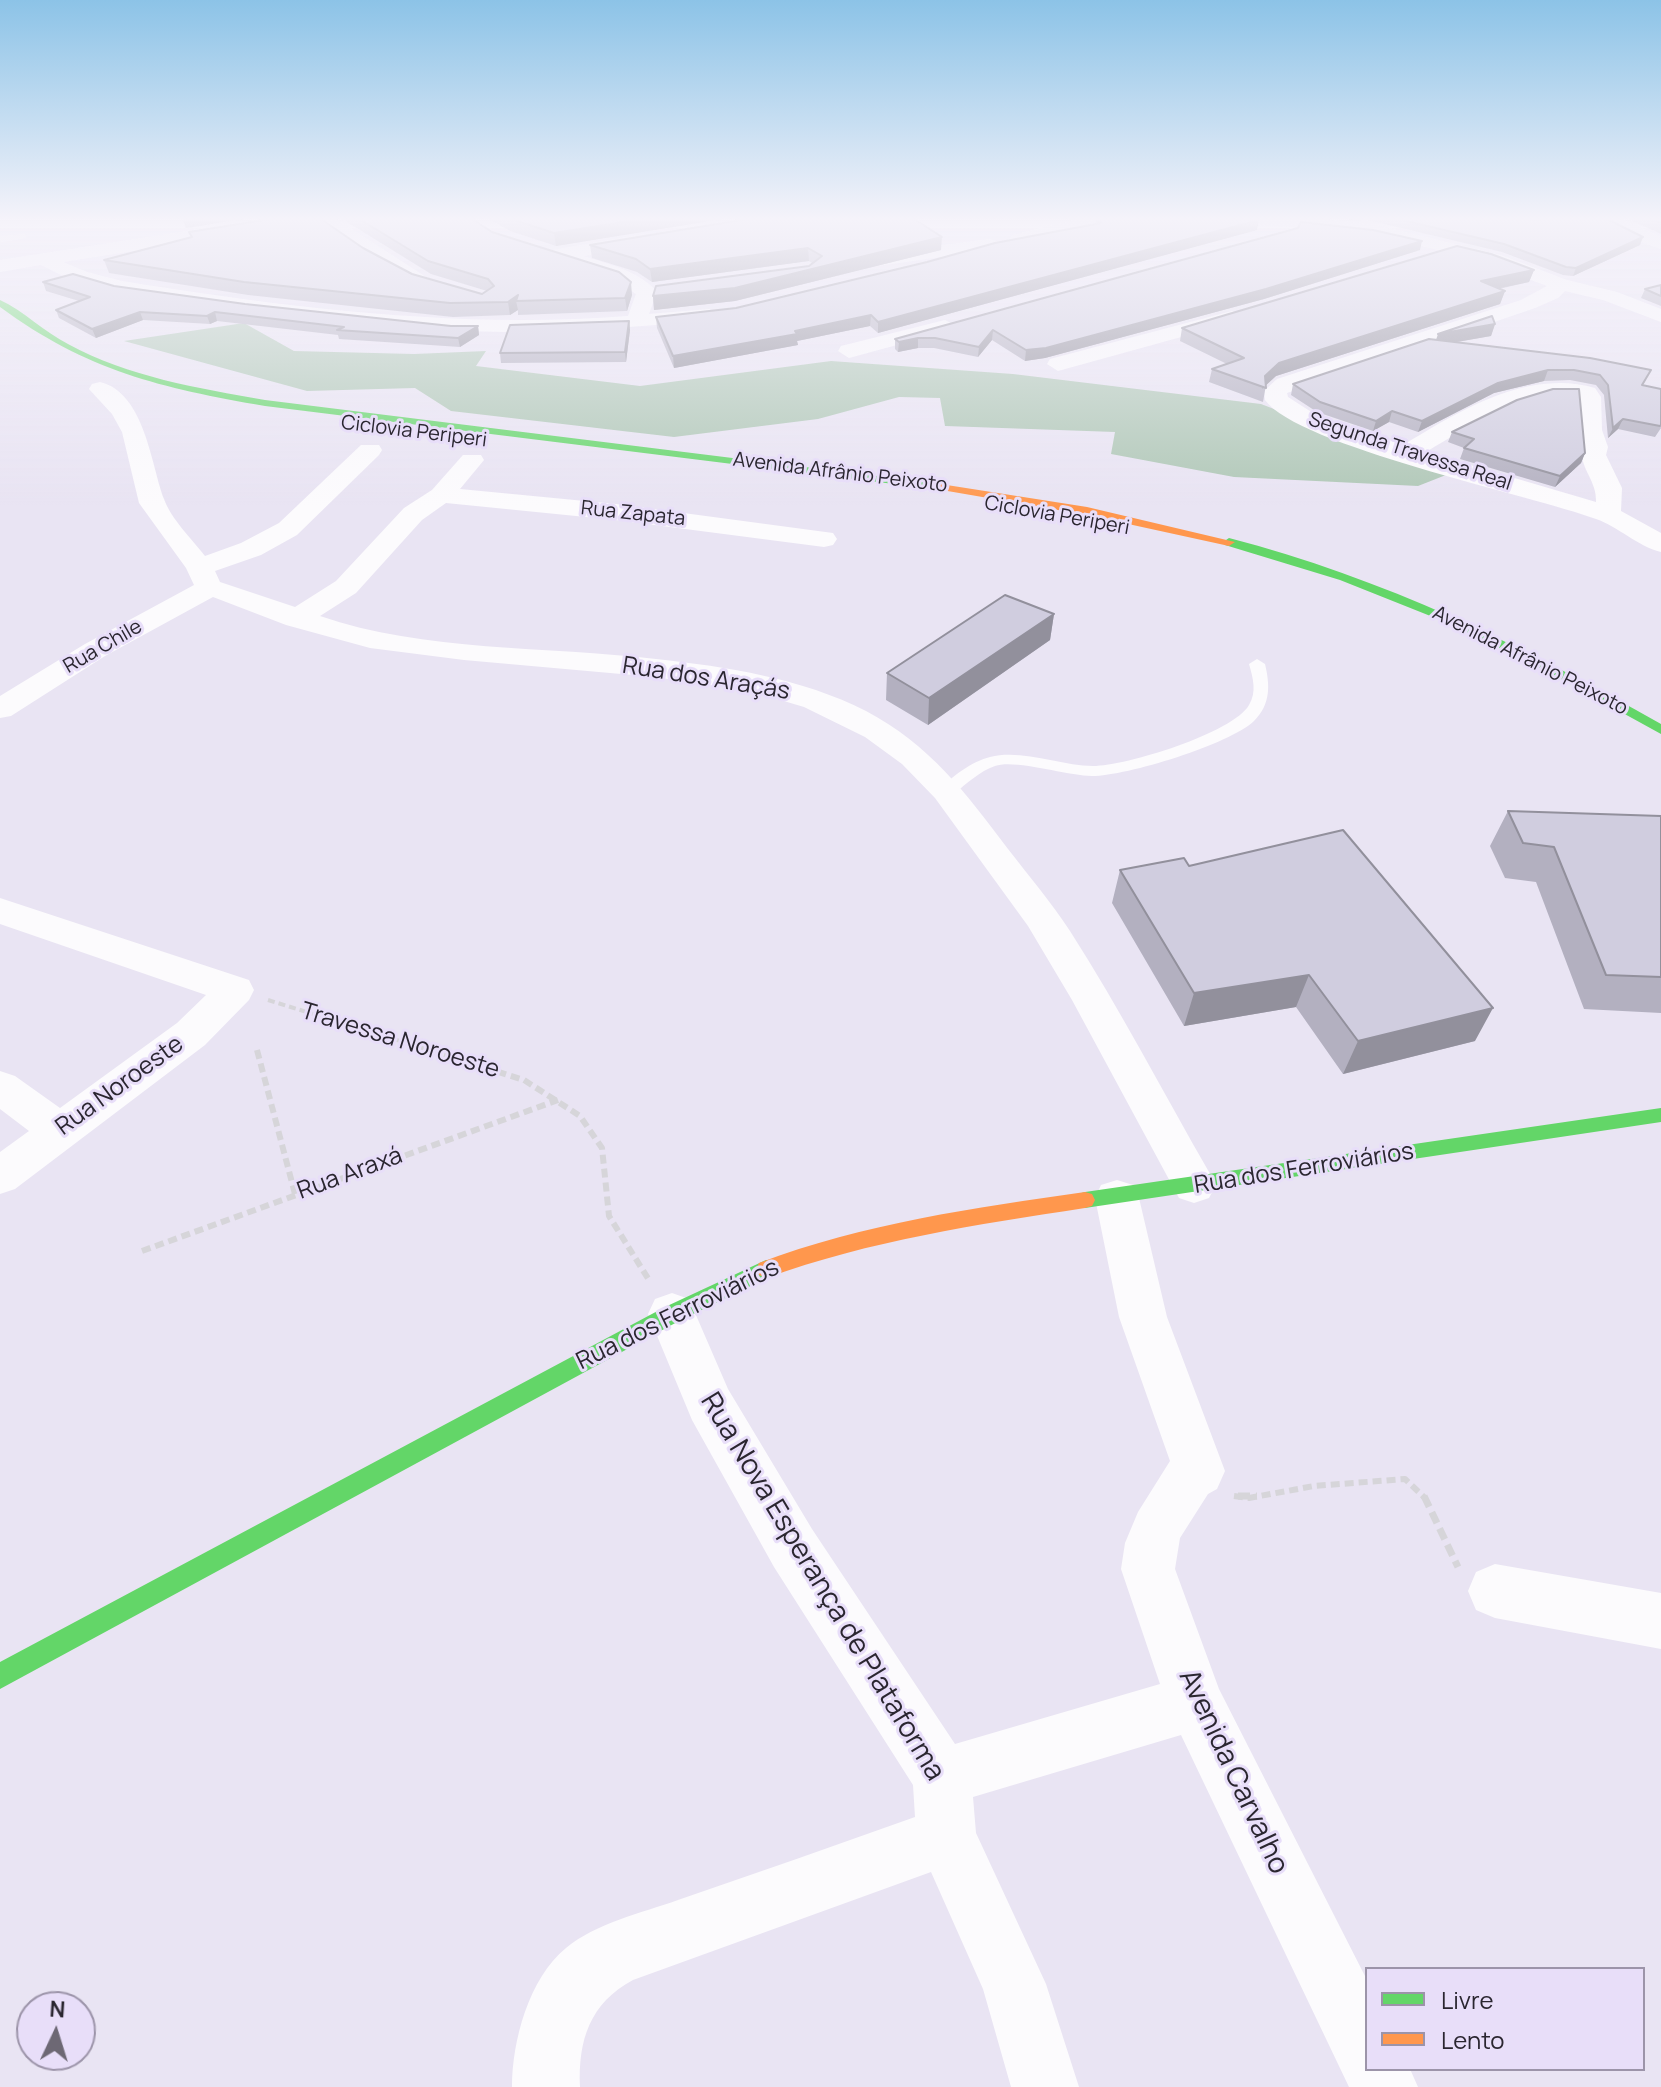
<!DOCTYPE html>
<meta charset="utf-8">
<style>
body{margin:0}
#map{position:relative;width:1661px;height:2087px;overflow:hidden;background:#e9e4f3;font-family:Manrope,sans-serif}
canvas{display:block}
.legend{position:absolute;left:1365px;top:1967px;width:280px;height:104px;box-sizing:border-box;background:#e8def9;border:2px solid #9c94a9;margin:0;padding:10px 14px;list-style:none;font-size:24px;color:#2a2630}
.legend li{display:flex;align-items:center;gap:16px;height:40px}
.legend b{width:40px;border:2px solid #9c94a9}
.north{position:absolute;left:16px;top:1991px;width:80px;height:80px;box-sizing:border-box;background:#e8def9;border:2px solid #9c94a9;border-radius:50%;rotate:4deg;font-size:22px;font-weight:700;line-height:32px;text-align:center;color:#2a2630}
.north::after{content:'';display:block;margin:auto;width:28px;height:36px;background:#6d6874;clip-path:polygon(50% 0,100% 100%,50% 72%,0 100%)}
</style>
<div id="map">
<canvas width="1661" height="2087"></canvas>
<ul class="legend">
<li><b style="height:10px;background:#63d668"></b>Livre</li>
<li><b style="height:10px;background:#ff974d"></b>Lento</li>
</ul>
<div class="north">N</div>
</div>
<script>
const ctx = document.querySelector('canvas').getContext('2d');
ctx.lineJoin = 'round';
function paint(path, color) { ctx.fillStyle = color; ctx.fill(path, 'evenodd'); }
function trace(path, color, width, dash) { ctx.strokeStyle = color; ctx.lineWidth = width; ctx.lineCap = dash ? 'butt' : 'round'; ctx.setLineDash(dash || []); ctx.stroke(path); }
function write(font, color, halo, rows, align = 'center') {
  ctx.font = font + ' Manrope,sans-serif'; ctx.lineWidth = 6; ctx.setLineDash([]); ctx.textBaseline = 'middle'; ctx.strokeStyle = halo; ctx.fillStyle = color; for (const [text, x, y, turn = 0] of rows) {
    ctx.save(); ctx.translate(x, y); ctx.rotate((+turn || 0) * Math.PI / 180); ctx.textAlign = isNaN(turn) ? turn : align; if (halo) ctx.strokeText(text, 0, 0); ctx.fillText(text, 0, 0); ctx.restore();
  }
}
paint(new Path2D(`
 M244 323 294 351 414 354 486 351 476 366 640 386 831 361 1013 374 1261 404 1446 475 1418 486 1234 477 1111 454 1115 432 945 426 940 398 899 397 818 419 674 437 451 411 415 388 307 391 124 341Z`), '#afc7b6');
trace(new Path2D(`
 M268 1000 410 1044`), '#d6d5d9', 4, [7, 4]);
trace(new Path2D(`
 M404 1042 524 1080 580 1116 602 1148 609 1216 649 1280
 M257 1050 295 1194
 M142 1251 558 1100
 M1234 1496 1249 1498 1314 1486 1405 1479 1425 1498`), '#d6d5d9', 6, [9, 5]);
trace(new Path2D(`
 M1238 1496H1257
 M1424 1496 1458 1567`), '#d6d5d9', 7, [12, 6]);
paint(new Path2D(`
 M26 234V238L0 242V236Z
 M1257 659 1265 664C1270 685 1271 704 1254 721 1230 744 1127 776 1092 776 1067 776 1016 759 995 766 980 771 966 784 954 794L948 795 940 790C950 777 973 761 990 757 1023 749 1060 766 1093 766 1126 766 1233 733 1249 705 1257 692 1253 678 1249 664Z`), '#fcfbfd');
paint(new Path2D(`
 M277 217H333L429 279 419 285 412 283 316 222 63 262 87 272 122 281C289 308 459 329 628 316L636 294C613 277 579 265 553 258L550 254 553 250 643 234 652 240 650 244 584 256C609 265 640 271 657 292L649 314 709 309 719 315 709 321 548 333 422 330 122 293 73 281 41 265 0 272V260Z
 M1069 217H1092L1098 223 1096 227 1019 245 1010 239 1012 235 1072 221Z
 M1185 217H1301L1371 224 1501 255 1567 280 1617 292 1661 309V322L1603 300 1565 291 1558 298 1535 308 1287 393 1288 397 1316 415 1403 445C1459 411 1528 368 1595 388L1601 397 1602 430 1608 447 1606 455 1622 488 1621 511 1661 533V552C1637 546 1619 527 1596 519 1531 495 1298 446 1265 400L1264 391 1277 379 1521 300 1547 286C1478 259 1403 237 1328 230 1284 225 1239 225 1194 222ZM1568 394 1578 397C1578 417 1582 436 1582 454 1582 470 1597 482 1596 502L1426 452C1469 426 1516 398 1568 394Z
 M1591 217H1617L1661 237V249L1638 241Z
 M989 239 996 241 999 245 996 249 877 266 867 260 877 254Z
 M1232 311 1239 313 1242 317 1239 321 1058 371 1047 364 1050 359Z
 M945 320 956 326 952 330 849 358 838 351 841 346Z
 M100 382C145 393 151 465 164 499 171 519 192 539 205 556L241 543 279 523 361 445H379L382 450 379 455 297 535 261 555 215 571 220 582 295 607 336 581 404 508 432 490 463 455H481L484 460 460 489 616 504 833 533 837 539 833 545 824 547 616 520 446 503 422 520 356 593 320 616C424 652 547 646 656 659 728 667 801 678 866 711 929 744 967 794 1008 849 1029 876 1051 902 1070 931 1120 1009 1163 1092 1209 1172L1216 1185 1209 1198 1194 1203 1179 1198 1072 1000 1028 926 935 798 902 764 865 737 804 707 750 691 655 677 464 660 370 648 286 625 213 597 105 656 11 716 0 718V696L85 644 194 585 186 568 139 503 122 432 112 414 89 389 92 384Z
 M0 898 249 980 254 990 249 1000 205 1045 15 1189 0 1194V1152L29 1131 0 1109V1071L15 1076 60 1108 177 1023 206 995 0 924Z
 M1117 1180 1133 1185 1139 1198 1167 1317 1225 1471 1217 1489 1208 1494 1180 1538 1175 1569 1219 1689 1367 1980V2069H1410L1418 2087H1349L1181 1735 973 1797 976 1833 1046 1984 1079 2087H1011L983 1989 931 1872 633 1980C590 2003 578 2040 580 2087H512C512 2041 529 1978 566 1948 596 1923 642 1913 678 1900 757 1873 836 1845 915 1817L913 1785 774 1567 692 1420 648 1314 655 1299 672 1293 689 1299 728 1389 812 1529 955 1744 1160 1684 1121 1569 1125 1543 1138 1512 1170 1461 1119 1317 1095 1198 1101 1185Z
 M1495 1564 1661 1593V1649L1495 1618 1476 1610 1468 1591 1476 1572Z`), '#fcfbfd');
paint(new Path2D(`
 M0 300C24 311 44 332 68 344 129 377 197 388 265 400L934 483 940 486 934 489 265 406C161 388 87 371 0 307Z
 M1229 538C1383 578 1524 646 1661 724V734L1552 674 1448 623 1340 580 1225 545 1223 542Z
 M1661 1108V1122L1085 1208 1078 1206 1075 1200 1078 1194 1085 1192Z
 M766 1260 773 1263 776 1269 773 1275 679 1321 0 1689V1662L665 1307Z`), '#63d668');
paint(new Path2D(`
 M934 483 1087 507 1235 542 1229 546 1087 515 930 488V484Z
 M1085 1192 1092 1194 1095 1200 1092 1206 1085 1208C975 1225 872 1240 766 1278L759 1275 756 1269 759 1263C865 1223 974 1208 1085 1192Z`), '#ff974d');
paint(new Path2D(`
 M339 217H469L492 232 632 295 627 311 518 315V310L510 315 453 317 248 295 109 273 104 260 191 237 189 232 363 248 412 274 482 294 487 291 431 274Z
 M486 217H734L556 246 510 231Z
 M1323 217H1520L1640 245 1573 276 1563 275 1502 252 1372 221Z
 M1624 217H1661V234Z
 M1096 220 1257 230 878 333 870 326 797 341 798 345 674 368 657 328 656 317 736 308 1095 224Z
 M590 245 941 250 735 301 654 310 653 296 809 266 812 263 809 261 652 282 637 272 592 258Z
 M1420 250 1264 299 1045 358 1025 361 992 340 978 357 934 348H918L898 352 895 349V339Z
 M1534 270 1529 282 1499 289 1505 291 1500 304 1276 376 1266 385 1263 402 1209 382 1212 369 1227 364 1180 341 1182 328Z
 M43 282 114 286 245 304 451 326H478L479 335 460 347 339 339 338 335 217 321 210 324 143 320 96 338 59 318 56 310 79 301 46 291Z
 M1661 285V306L1641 298 1645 289Z
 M629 321 630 330 626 362 501 363 500 353Z
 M1495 324 1491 336 1456 342 1646 380 1643 385 1661 428 1655 437 1618 429 1608 438 1604 395 1596 385 1570 380 1544 381 1494 393 1418 432 1389 422 1373 431 1317 412 1291 395 1293 384 1436 339Z
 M1452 432 1585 453 1581 463 1555 487 1460 459 1464 448 1448 442Z
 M1054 614 1050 640 928 725 886 700 887 673Z
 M1508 811 1661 816V1013L1584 1009 1536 882 1505 878 1490 846Z
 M1189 866 1475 1041 1343 1074 1296 1007 1184 1026 1112 903 1120 870Z`), '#b3b0c0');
paint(new Path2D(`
 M182 217H257L186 228Z
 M655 217H734L556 246 554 233Z
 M1259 220 1257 230 878 333V322Z
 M942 237 941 250 735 301 654 310 653 296 735 288Z
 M1643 237 1640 245 1573 276 1576 268Z
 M1422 241 1420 250 1264 299 1045 358 1025 361 1026 350Z
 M808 248 809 261 652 282 650 269Z
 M1534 270 1529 282 1477 293 1481 281Z
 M631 282 632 295 627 311 625 298Z
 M1505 291 1500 304 1276 376 1262 389 1265 376 1279 363Z
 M518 295 516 301 518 310 510 315 508 302Z
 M140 312 143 320 96 338 92 329Z
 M215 312 217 321 210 324 207 316Z
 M871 315 870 326 797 341 798 345 674 368 673 356Z
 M629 321 630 330 626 362 625 352Z
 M1495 324 1491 336 1434 346 1438 334Z
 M478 326 479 335 460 347 458 338Z
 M993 330 992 340 978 357 979 347Z
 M918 338V348L898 352 899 342Z
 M1548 370 1544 381 1494 393 1418 432 1422 421 1498 383Z
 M1392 411 1389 422 1373 431 1376 421Z
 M1623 419 1618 429 1608 438 1613 428Z
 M1585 453 1581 463 1555 487 1560 476Z
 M1054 614 1050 640 928 725 929 698Z
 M1309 975 1296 1007 1184 1026 1194 993Z
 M1493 1008 1475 1041 1343 1074 1358 1041Z`), '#92909c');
const building = new Path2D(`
 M283 217H318L363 248 412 274 482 294 494 286 488 279 428 261 356 217H469L492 232 619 272 631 282 625 298 516 301 518 295 508 302 450 303 244 282 104 260 192 237 189 232Z
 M505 217H655L554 233Z
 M759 217H911L942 237 735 288 653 296 656 286 809 266 822 256 808 248 650 269 636 259 590 245Z
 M1107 217H1223L1259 220 878 322 871 315 795 331 797 334 673 356 656 317 736 308 927 262 995 243 1101 223 1096 220Z
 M1389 217H1520L1534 220 1552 217H1603L1643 237 1576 268 1566 267 1504 244Z
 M1647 217H1661V223Z
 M1301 222 1373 230 1422 241 1266 289 1046 348 1026 350 993 330 979 347 935 338H918L899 342 895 339 1298 228Z
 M1457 246 1491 254 1534 270 1481 281 1505 291 1279 363 1265 376 1266 388 1212 369 1244 358 1182 328Z
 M73 274 114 286 245 304 451 326H478L458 338 337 330 344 327 215 312 207 316 140 312 92 329 56 310 90 297 43 282Z
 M1661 285V296L1645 289Z
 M1492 316 1495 324 1438 334Z
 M629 321 625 352 500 353 510 325Z
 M1429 339 1590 358 1651 370 1642 385 1661 389V425L1660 426 1623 419 1613 428 1608 385 1600 375 1574 370H1548L1498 383 1422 421 1392 411 1376 421 1320 402 1293 384Z
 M1553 389H1579L1585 453 1560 476 1464 448 1474 439 1452 432 1517 400Z
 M1005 595 1054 614 929 698 887 673Z
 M1508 811 1661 816V977L1606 975 1554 847 1523 843Z
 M1343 830 1493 1008 1358 1041 1309 975 1194 993 1120 870 1184 858 1189 866Z`);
paint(building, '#d0cddf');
trace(building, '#92909c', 2);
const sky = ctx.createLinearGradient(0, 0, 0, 509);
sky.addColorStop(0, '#8cc3e7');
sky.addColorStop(0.43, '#f5f3fa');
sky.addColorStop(1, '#f5f3fa00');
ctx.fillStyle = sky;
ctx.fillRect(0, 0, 1661, 509);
write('20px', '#2a2630', '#e8def9', [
 ["Ciclovia Periperi",414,432,7],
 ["Segunda Travessa Real",1410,452,18],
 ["Avenida Afrânio Peixoto",840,473,7],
 ["Rua Zapata",633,514,6],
 ["Ciclovia Periperi",1057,516,10],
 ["Rua Chile",103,647,-30],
 ["Avenida Afrânio Peixoto",1530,661,27]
]);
write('24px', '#2a2630', '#e8def9', [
 ["Rua dos Araçás",706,679,9],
 ["Travessa Noroeste",400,1041,17],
 ["Rua Noroeste",120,1086,-36],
 ["Rua dos Ferroviários",1304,1169,-9],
 ["Rua Araxá",350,1174,-20],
 ["Rua dos Ferroviários",678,1315,-26]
]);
write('28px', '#2a2630', '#e8def9', [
 ["Rua Nova Esperança de Plataforma",822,1587,59],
 ["Avenida Carvalho",1233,1772,65]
]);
</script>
